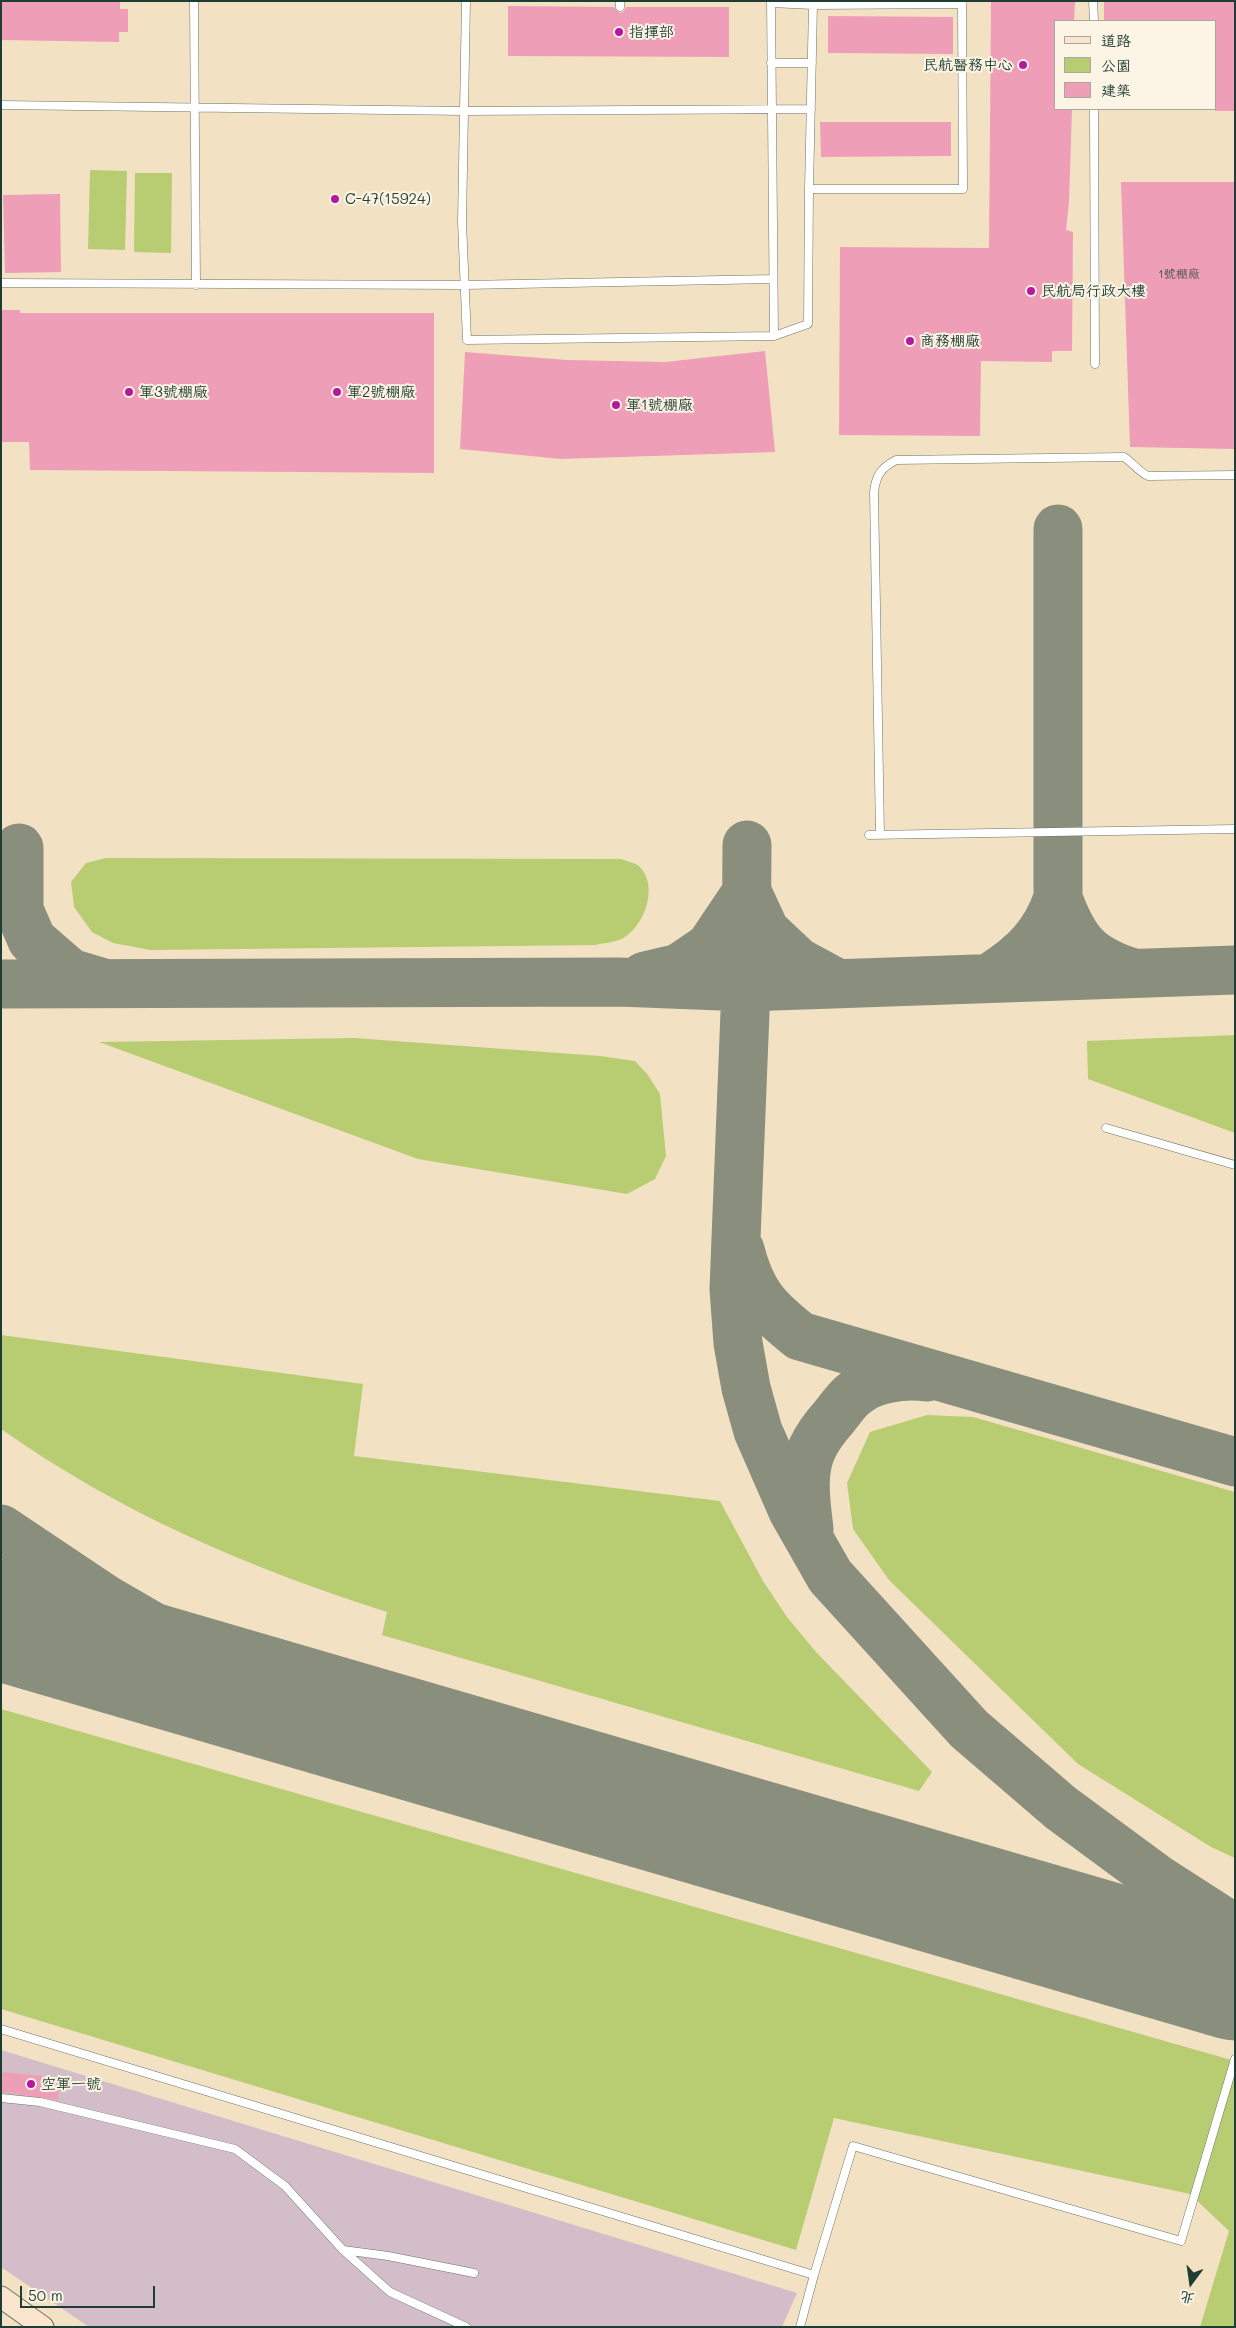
<!DOCTYPE html>
<meta charset="utf-8">
<style>
body{margin:0}
#map{position:relative;width:1236px;height:2328px;overflow:hidden;background:#f3e1c4;font-family:Mali,"LXGW WenKai TC",sans-serif}
canvas{display:block}
.frame{position:absolute;inset:0;border:2px solid #1f3d34;pointer-events:none}
.legend{position:absolute;left:1054px;top:20px;width:162px;height:90px;box-sizing:border-box;background:#fcf5e5;border:1px solid #a4ab9e;margin:0;padding:6px 9px;list-style:none;font-size:15px;color:#1f3d34}
.legend li{display:flex;align-items:center;gap:10px;height:25px}
.legend b{width:25px;border:1px solid #a4ab9e}
.north{position:absolute;left:1166px;top:2258px;width:50px;height:50px;-webkit-text-stroke:4px #fcf5e5;paint-order:stroke;rotate:194deg;font-size:14px;font-weight:700;line-height:20px;text-align:center;color:#1f3d34}
.north::after{content:'';display:block;margin:auto;width:18px;height:22px;background:#1f3d34;clip-path:polygon(50% 0,100% 100%,50% 72%,0 100%)}
.scale{position:absolute;left:20px;top:2286px;width:135px;height:22px;box-sizing:border-box;border:2px solid #1f3d34;border-top:0;padding-left:6px;font-size:15px;line-height:18px;white-space:nowrap;color:#1f3d34;-webkit-text-stroke:4px #fcf5e5;paint-order:stroke}
</style>
<div id="map">
<canvas width="1236" height="2328"></canvas>
<div class="frame"></div>
<ul class="legend">
<li><b style="height:6px;background:#fce5cf"></b>道路</li>
<li><b style="height:14px;background:#b8cd71"></b>公園</li>
<li><b style="height:14px;background:#ef9eb7"></b>建築</li>
</ul>
<div class="north">北</div>
<div class="scale">50 m</div>
</div>
<script>
const ctx = document.querySelector('canvas').getContext('2d');
ctx.lineJoin = 'round';
function paint(path, color) { ctx.fillStyle = color; ctx.fill(path, 'evenodd'); }
function trace(path, color, width, dash) { ctx.strokeStyle = color; ctx.lineWidth = width; ctx.lineCap = dash ? 'butt' : 'round'; ctx.setLineDash(dash || []); ctx.stroke(path); }
function write(font, color, halo, rows, align = 'center') {
  ctx.font = font + ' Mali,"LXGW WenKai TC",sans-serif'; ctx.lineWidth = 4; ctx.setLineDash([]); ctx.textBaseline = 'middle'; ctx.strokeStyle = halo; ctx.fillStyle = color; for (const [text, x, y, turn = 0] of rows) {
    ctx.save(); ctx.translate(x, y); ctx.rotate((+turn || 0) * Math.PI / 180); ctx.textAlign = isNaN(turn) ? turn : align; if (halo) ctx.strokeText(text, 0, 0); ctx.fillText(text, 0, 0); ctx.restore();
  }
}
paint(new Path2D(`
 M1 2050 797 2293 782 2327H89L1 2267Z`), '#d2bdc8');
paint(new Path2D(`
 M90 170 127 171 125 250 88 249Z
 M135 173H172L171 253 134 252Z
 M106 858 621 859C626 861 635 863 639 866 659 885 645 924 625 937 618 942 604 943 595 945L150 950 113 943 92 932 74 907 71 882 86 863Z
 M1235 1035V1133L1088 1079 1087 1041Z
 M354 1038 600 1056 635 1061 648 1075 660 1094 666 1156 655 1179 627 1194 418 1159 99 1042Z
 M1 1335 363 1384 354 1456 720 1501 763 1581 787 1617 816 1652 932 1772 919 1791 382 1635 387 1612C247 1567 122 1514 1 1429Z
 M927 1415 973 1417 1235 1492V1858L1211 1847 1078 1764 889 1580 853 1529 847 1483 870 1432Z
 M1 1709 1235 2061V2327H1200L1229 2231 1190 2194 834 2118 796 2250 1 2009Z`), '#b8cd71');
trace(new Path2D(`
 M747 845 746 987 734 1289 738 1343 746 1388 758 1431 793 1511 830 1576 969 1729 1061 1808 1156 1878 1235 1929
 M19 848V910L32 940 70 973 100 982
 M747 892 765 931 798 962 837 983
 M1058 898V529
 M645 976 679 968 710 947 747 892
 M991 977C1024 956 1045 936 1058 898 1074 942 1088 959 1133 973
 M1 984 619 982 746 987 1235 970
 M740 1250C751 1294 766 1309 800 1336L1235 1462
 M1 1529 107 1600 207 1658 343 1719
 M809 1529C806 1503 801 1473 812 1449 817 1438 826 1426 834 1417 840 1410 846 1400 854 1394 872 1378 903 1374 927 1377`), '#898f7c', 49);
trace(new Path2D(`
 M1 1620 1235 1980`), '#898f7c', 121);
paint(new Path2D(`
 M1 1H120V9H128V32H119V42L1 40Z
 M991 1H1075L1074 21H1055V109H1072L1069 202 1066 230 1073 232 1072 351H1052V362L981 361 980 436 839 435 840 247 989 248Z
 M1104 1H1235V111H1215V21H1104Z
 M508 6 614 7 620 13 623 12 626 7H729V57L508 56Z
 M828 16 953 17V54L828 53Z
 M820 122H951V156L821 157Z
 M1121 182H1235V449L1130 447Z
 M60 194 61 272 5 273 3 195Z
 M1 310H20V313H434V473L30 470 29 442H1Z
 M765 351 775 452 561 459 460 449 465 352 567 360 665 362Z
 M3 2072 60 2078 58 2100 1 2092Z`), '#ef9eb7');
const lane = new Path2D(`
 M194 1 196 285
 M466 1 462 222 467 340 774 336 771 1
 M620 1V7
 M1093 1 1094 21
 M771 3 813 5 815 2
 M962 4 963 189H809L813 5Z
 M771 63H812
 M1 105 464 111 811 109
 M1094 109 1095 364
 M1 283 465 285 773 279
 M774 336 808 324 809 189
 M869 835 1235 829
 M880 835 874 492C876 475 881 468 896 460L1124 457C1133 463 1138 471 1148 476L1235 475
 M1106 1128 1235 1165
 M1 2029 814 2275 853 2146 1181 2241 1235 2059
 M1 2098 40 2102 235 2149 285 2186 343 2250 390 2292 466 2327
 M343 2250 388 2256 474 2273
 M800 2327 814 2275`);
const secondary = new Path2D(`
 M1 2297 43 2327`);
trace(lane, '#697666', 9);
trace(secondary, '#697666', 23);
trace(lane, '#fff', 8);
trace(secondary, '#fce5cf', 21);
for (const [x, y, r, color] of [
 [619,32,5,"#b5179e"],
 [1023,65,5,"#b5179e"],
 [335,199,5,"#b5179e"],
 [1031,291,5,"#b5179e"],
 [910,341,5,"#b5179e"],
 [129,392,5,"#b5179e"],
 [337,392,5,"#b5179e"],
 [616,405,5,"#b5179e"],
 [31,2084,5,"#b5179e"]
]) { const dot = new Path2D(); dot.arc(x, y, r, 0, 2 * Math.PI); ctx.fillStyle = color; ctx.fill(dot); trace(dot, '#fcf5e5', 2); }
write('12px', '#535555', null, [
 ["1號棚廠",1179,274]
]);
write('15px', '#1f3d34', '#fcf5e5', [
 ["指揮部",629,32],
 ["民航醫務中心",1013,65,"right"],
 ["C-47(15924)",345,199],
 ["民航局行政大樓",1041,291],
 ["商務棚廠",920,341],
 ["軍3號棚廠",139,392],
 ["軍2號棚廠",347,392],
 ["軍1號棚廠",626,405],
 ["空軍一號",41,2084]
], 'left');
</script>
